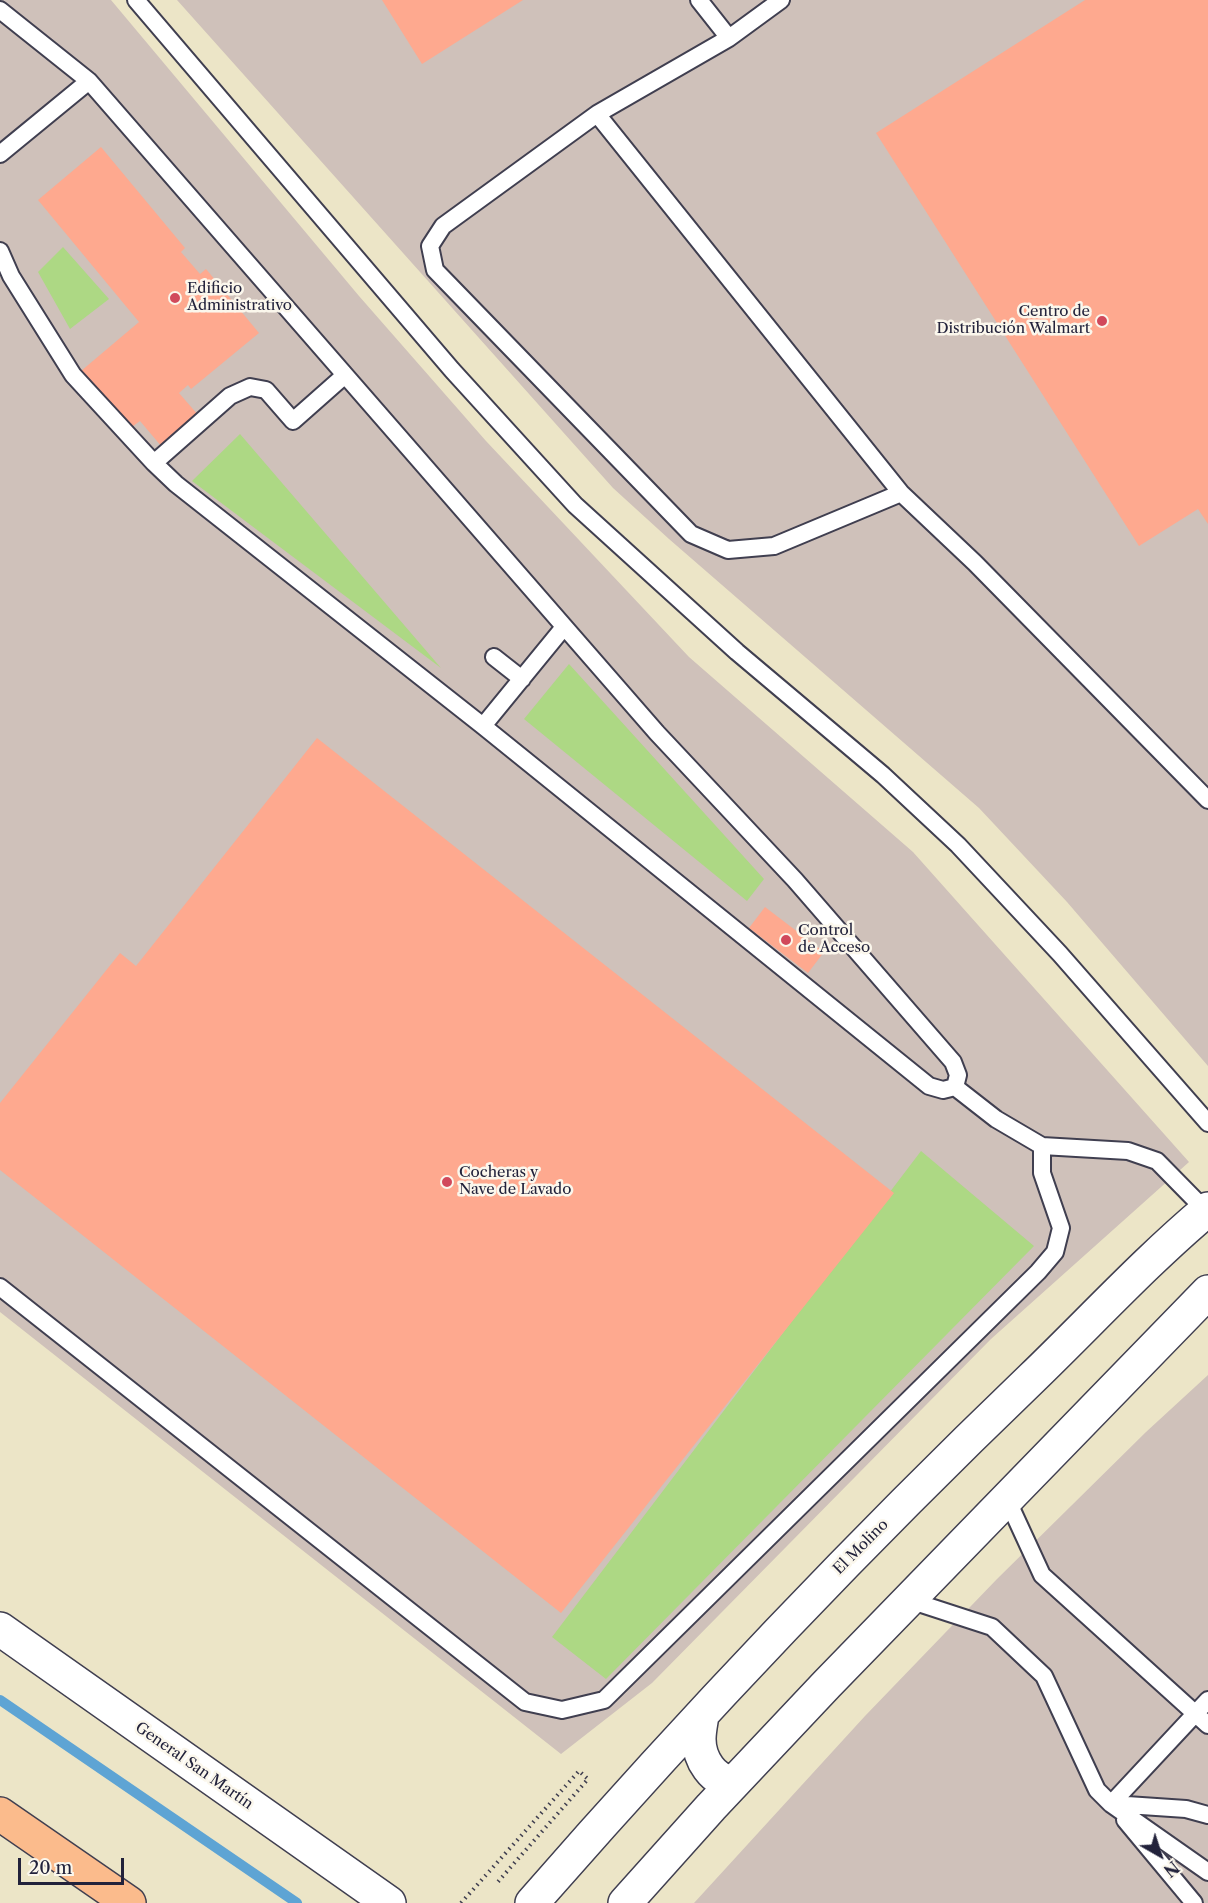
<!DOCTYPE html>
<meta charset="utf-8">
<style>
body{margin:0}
#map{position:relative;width:1208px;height:1903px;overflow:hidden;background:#ece5c7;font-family:"Libre Caslon Text",serif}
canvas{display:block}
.north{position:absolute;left:1130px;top:1825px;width:60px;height:60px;-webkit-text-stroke:4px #fbf7ec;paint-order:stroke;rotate:141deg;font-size:16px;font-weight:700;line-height:24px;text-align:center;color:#22223b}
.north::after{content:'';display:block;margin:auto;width:21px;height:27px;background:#22223b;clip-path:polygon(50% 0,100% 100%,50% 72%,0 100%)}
.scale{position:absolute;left:18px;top:1858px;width:106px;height:27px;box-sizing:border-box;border:3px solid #22223b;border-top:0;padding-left:8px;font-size:18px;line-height:21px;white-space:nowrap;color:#22223b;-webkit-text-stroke:4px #fbf7ec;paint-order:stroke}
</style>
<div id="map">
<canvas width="1208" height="1903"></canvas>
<div class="north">N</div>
<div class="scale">20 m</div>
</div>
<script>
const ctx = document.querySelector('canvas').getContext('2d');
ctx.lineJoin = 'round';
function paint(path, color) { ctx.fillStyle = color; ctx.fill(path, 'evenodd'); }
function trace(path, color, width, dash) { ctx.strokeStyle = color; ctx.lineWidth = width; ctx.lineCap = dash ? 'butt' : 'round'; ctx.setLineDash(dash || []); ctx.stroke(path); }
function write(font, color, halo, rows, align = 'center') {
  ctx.font = font + ' "Libre Caslon Text",serif'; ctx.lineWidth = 5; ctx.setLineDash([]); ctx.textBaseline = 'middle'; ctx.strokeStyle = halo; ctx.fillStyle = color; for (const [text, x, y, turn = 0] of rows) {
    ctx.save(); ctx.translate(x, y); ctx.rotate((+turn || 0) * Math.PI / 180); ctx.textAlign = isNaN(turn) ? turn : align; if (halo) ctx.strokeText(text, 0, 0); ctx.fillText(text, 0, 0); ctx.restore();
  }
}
paint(new Path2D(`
 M0 0H111L359 296 486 441 689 657 913 852 1189 1162 991 1339 652 1683 561 1754 0 1312Z
 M177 0H1208V1066L1067 902 979 808 669 539 613 488Z
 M1208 1375V1903H694L865 1716 997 1579 1146 1432Z`), '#cfc1ba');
paint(new Path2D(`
 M63 247 109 299 70 329 38 272Z
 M240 434 441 668 192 481Z
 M569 664 764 879 747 901 524 719Z
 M921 1151 1034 1246 606 1679 552 1637Z`), '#add884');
trace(new Path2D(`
 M0 1700 297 1903`), '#5ea4d4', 10);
paint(new Path2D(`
 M382 0H523L422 64Z
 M1085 0H1208V524L1198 509 1139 546 876 133Z
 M101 147 185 248 181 252 200 274 206 269 259 333 191 389 188 385 179 393 199 416 162 447 140 421 129 429 81 371 139 322 38 200Z
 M317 738 894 1193 561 1613 0 1170V1103L120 953 136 966Z
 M765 907 824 952 808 973 749 928Z`), '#fea98f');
const service = new Path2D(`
 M136 0 452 370 575 505 737 652 883 775 958 845 1060 954 1208 1123
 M699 0 729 38
 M781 0 729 38 597 114 901 493 975 563 1208 800
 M0 10 89 81 657 733 795 880 953 1062 958 1075 955 1087
 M597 114 443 226 430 246 435 270 691 534 728 550 774 546 901 493
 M0 154 89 81
 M0 251 11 276 73 375 154 463 176 484 483 726 929 1086 943 1090 955 1087
 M154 463 230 396 250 387 266 390 293 421 345 375
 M494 657 522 679
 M483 726 564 627
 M955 1087 996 1119 1042 1146 1128 1151 1157 1161 1208 1213
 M0 1287 525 1702 562 1710 604 1700 1038 1272 1055 1252 1061 1228 1042 1173V1146
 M1007 1499 1042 1575 1208 1725
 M909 1600 992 1627 1044 1676 1097 1790 1111 1804 1208 1872
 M1111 1804 1208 1700
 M1112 1804 1186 1809 1208 1815
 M1125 1820 1194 1903`);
const tertiary = new Path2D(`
 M0 1629 389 1903
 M702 1715C701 1722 699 1731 699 1739 699 1759 713 1782 734 1782
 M532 1903C691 1721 858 1545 1032 1378 1090 1322 1147 1260 1208 1209
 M625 1903 711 1807 827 1684 1208 1292`);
const motorway = new Path2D(`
 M0 1814 129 1903`);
trace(service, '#403f50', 20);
trace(tertiary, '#403f50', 36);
trace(motorway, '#403f50', 36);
trace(new Path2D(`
 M461 1903 579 1771 588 1779 496 1884`), '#403f50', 4, [1.5, 4.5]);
trace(service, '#fff', 16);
trace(tertiary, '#fff', 33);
trace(motorway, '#fbbb8c', 33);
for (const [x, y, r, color] of [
 [175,298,6,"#d1495b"],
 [1102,321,6,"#d1495b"],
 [786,940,6,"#d1495b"],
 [447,1182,6,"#d1495b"]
]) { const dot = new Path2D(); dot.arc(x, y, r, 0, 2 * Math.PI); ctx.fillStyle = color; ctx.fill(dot); trace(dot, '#fbf7ec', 2); }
write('15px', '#22223b', '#fbf7ec', [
 ["Edificio",187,289],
 ["Administrativo",187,306],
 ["Centro de",1090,312,"right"],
 ["Distribución Walmart",1090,329,"right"],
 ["Control",798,931],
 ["de Acceso",798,948],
 ["Cocheras y",459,1173],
 ["Nave de Lavado",459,1190]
], 'left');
write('15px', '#22223b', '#fbf7ec', [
 ["El Molino",861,1547,-45],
 ["General San Martín",194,1766,35]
]);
</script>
